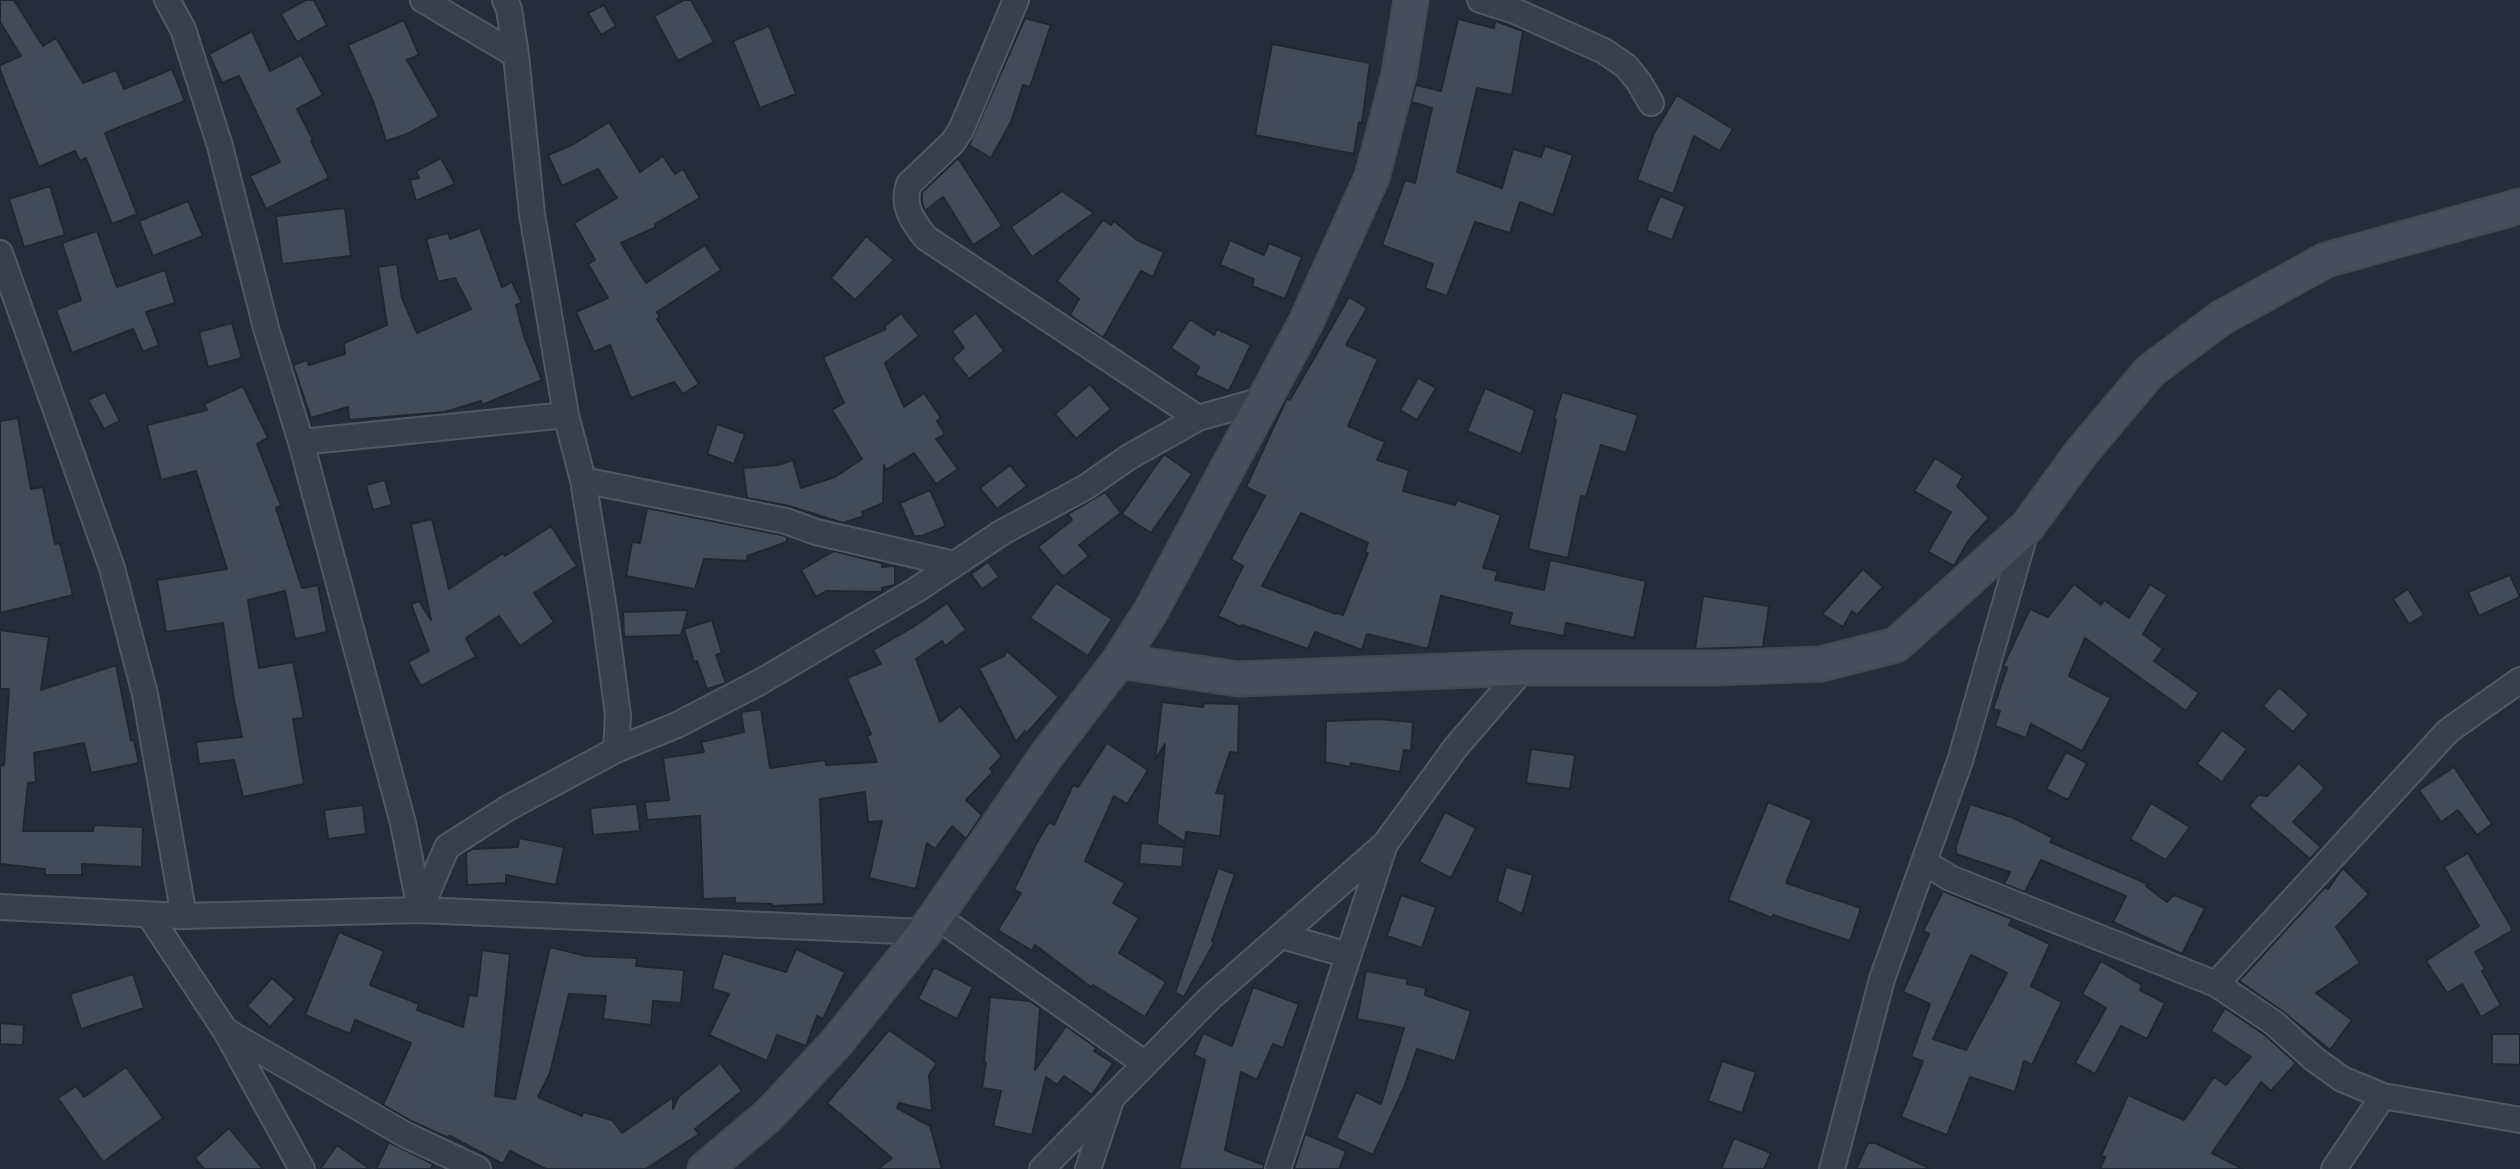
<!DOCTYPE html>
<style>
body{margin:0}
canvas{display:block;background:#262c3b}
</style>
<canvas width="2520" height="1169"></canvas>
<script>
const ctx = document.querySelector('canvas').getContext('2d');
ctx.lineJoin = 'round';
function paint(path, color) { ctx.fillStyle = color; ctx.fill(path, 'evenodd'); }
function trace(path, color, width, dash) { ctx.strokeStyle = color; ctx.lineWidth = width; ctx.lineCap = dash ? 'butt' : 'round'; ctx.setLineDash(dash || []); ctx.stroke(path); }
const building = new Path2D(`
 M0 0H14L43 46 56 38 83 83 116 70 124 89 172 69 185 101 105 133 137 214 112 224 86 158 80 161 75 151 39 167 0 70V65L21 56 0 22Z
 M306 0H314L327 25 297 42 281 14Z
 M684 0H691L714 42 678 61 654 16Z
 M604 5 616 26 601 35 588 13Z
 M1025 18 1051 25 1030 87 1023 85 1011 122 991 158 969 145Z
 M1458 19 1494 28 1495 21 1523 31 1512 95 1477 88 1457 172 1502 188 1513 149 1541 157 1545 146 1573 155 1553 215 1520 202 1510 233 1475 222 1447 296 1425 288 1433 264 1382 245 1405 180 1415 183 1432 108 1411 102 1416 85 1441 91Z
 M404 20 419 55 407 60 439 116 407 134 386 141 374 104 348 45Z
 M769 26 796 94 760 108 733 41Z
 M252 31 270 71 301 55 323 95 297 109 313 140 311 141 329 178 266 209 250 176 280 162 239 76 222 83 209 54Z
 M1272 44 1370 63 1362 123 1359 122 1354 154 1255 135Z
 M1677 95 1733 129 1720 151 1694 136 1673 194 1637 180 1654 133Z
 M609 122 640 172 663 156 675 174 683 169 700 198 655 224 656 227 621 243 646 283 705 245 721 270 657 312 660 318 657 319 699 384 683 394 674 382 631 398 610 345 594 352 576 312 608 298 588 264 595 260 574 223 617 198 598 169 562 186 548 155 574 144Z
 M441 158 455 184 416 201 410 180 419 178 416 171Z
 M958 158 1002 226 973 245 943 197 925 211 922 203V192Z
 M50 186 65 235 24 247 9 199Z
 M1062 191 1094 213 1032 257 1011 227Z
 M1660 196 1685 206 1672 240 1646 230Z
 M188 201 203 236 153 256 139 221Z
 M345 208 351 256 282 264 276 216Z
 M1103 220 1111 225 1114 221 1137 240 1164 252 1153 277 1141 271 1103 338 1070 315 1079 299 1057 281Z
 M480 228 502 287 512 282 522 303 516 305 524 336 542 380 482 405 481 401 445 412 349 420 348 407 311 418 293 365 307 360 309 365 345 354 344 343 387 325 378 267 397 264 402 298 417 333 471 309 455 278 438 282 426 239 448 233 450 239Z
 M97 231 117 287 165 270 175 303 146 312 159 345 143 352 133 329 72 353 56 310 81 300 62 243Z
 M866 236 894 260 855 300 831 278Z
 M1230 240 1264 255 1269 243 1302 257 1285 299 1252 286 1254 279 1220 265Z
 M1349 297 1367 308 1346 345 1378 359 1348 426 1385 442 1377 460 1409 470 1403 491 1455 505 1457 500 1501 515 1483 568 1498 571 1495 580 1544 590 1550 560 1646 581 1634 638 1566 623 1564 636 1509 625 1512 613 1441 596 1428 649 1367 634 1362 650 1315 632 1308 649 1242 625 1241 627 1218 616 1243 566 1231 559 1265 496 1246 487 1287 398 1290 400ZM1301 513 1368 543 1365 552 1368 553 1343 615 1336 612V614L1262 586Z
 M901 313 919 336 885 363 904 407 924 393 941 418 937 421 945 434 936 439 958 469 936 484 914 453 886 470 884 465 883 503 862 512 864 516 843 523 789 506 747 498 743 468 778 465 793 460 801 488 835 477 862 459 832 410 844 403 823 357 886 329 884 327Z
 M976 313 1004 351 969 379 952 358 964 348 952 331Z
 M1190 319 1214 335 1217 329 1251 345 1229 391 1195 375 1199 367 1171 348Z
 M232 323 242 358 208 367 199 332Z
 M1418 378 1436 388 1417 420 1400 410Z
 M1090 384 1111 409 1076 439 1055 414Z
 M243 386 268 438 257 444 281 506 276 508 302 588 318 585 327 632 295 639 285 591 248 600 259 668 293 662 304 718 293 719 304 784 243 797 234 760 199 764 196 742 242 737 234 700 223 623 166 632 157 580 227 569 196 471 161 480 147 425 207 410 204 404Z
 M1485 388 1535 410 1521 454 1467 431Z
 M105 392 120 421 104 429 88 400Z
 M1562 392 1638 415 1626 453 1601 445 1586 497 1581 496 1568 558 1528 549 1556 420 1554 419Z
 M18 418 31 489 43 487 55 544 60 543 73 595 0 613V421Z
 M717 424 745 434 734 464 707 454Z
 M1164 454 1192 474 1151 533 1122 514Z
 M1935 458 1963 476 1957 486 1989 518 1969 540 1954 566 1928 552 1951 512 1914 491Z
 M1010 465 1027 486 997 509 980 488Z
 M385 480 392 505 373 510 366 485Z
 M930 490 946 526 922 536H914L900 503Z
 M1105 492 1121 513 1079 545 1089 556 1063 577 1038 547 1072 520 1068 514Z
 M647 508 782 535 787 537V542L747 556 748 561 704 559 695 589 626 576 632 542 640 543Z
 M432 519 449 589 503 553 505 556 551 526 577 566 534 593 554 622 520 646 499 616 466 638 476 657 421 686 408 662 429 651 411 604 419 601 431 620 411 524Z
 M834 551 882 563V567L895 566V585L882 588V592L826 591 816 597 801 570Z
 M988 562 999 577 982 589 971 574Z
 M1863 569 1883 587 1857 615 1852 611 1843 627 1822 614Z
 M2510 575 2520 597 2479 616 2468 592Z
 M1056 583 1112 619 1088 656 1030 618Z
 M2074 584 2101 605 2104 600 2129 618 2150 584 2167 595 2143 634 2163 649 2154 661 2199 693 2186 711 2085 638 2069 676 2111 698 2082 751 2031 724 2026 738 1995 726 2000 711 1993 709 2007 668 2003 666 2030 609 2048 617Z
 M2408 589 2424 615 2409 624 2393 599Z
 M1703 596 1769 606 1763 647 1695 649Z
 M947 603 966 630 945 646 942 641 916 659 940 722 960 706 1002 756 990 769 993 772 966 800 982 815 966 839 952 826 935 849 927 843 916 889 869 878 882 821 868 822 865 792 820 799 824 904 772 906V904L735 903V898L703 899 700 816 647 820 645 802 669 800 663 758 704 752 701 742 744 732 741 712 761 709 770 768 825 760 826 765 877 762 867 736 871 734 847 678 881 664 873 650 913 627Z
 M688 610 681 635 624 637 623 612Z
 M712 620 722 653 716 655 726 683 707 689 697 661 694 662 684 629Z
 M0 630 49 637 41 690 116 665 131 740H134L139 763 91 773 84 743 34 753 36 782 28 783 23 831H93L94 825 143 827 142 867 82 864V875H45V869L0 864V766L4 765 9 689H0Z
 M1007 651 1059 697 1027 733 1025 731 1016 742 979 668 1004 656Z
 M2279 687 2309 714 2293 732 2263 706Z
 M1162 702 1203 707 1204 703 1239 704 1238 753 1230 752 1216 793 1225 794 1220 836 1186 832 1185 842 1157 824 1165 744 1155 760Z
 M1378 719 1413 722 1411 751 1404 750 1400 772 1351 763 1350 767 1325 762 1326 721Z
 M2222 730 2247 749 2222 782 2197 764Z
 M1107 743 1148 770 1127 804 1114 796 1085 861 1125 883 1113 903 1139 918 1119 953 1166 982 1145 1017 1093 985 1091 987 1035 945 1032 951 998 930 1021 893 1014 890 1035 846 1049 822 1054 825 1073 785 1078 787Z
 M1531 749 1575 755 1570 789 1526 783Z
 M2066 752 2087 763 2068 800 2046 789Z
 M2299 763 2325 788 2293 822 2321 847 2310 859 2249 806 2258 795 2267 796Z
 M2454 767 2492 824 2477 835 2458 810 2441 822 2419 790Z
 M1768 802 1812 820 1786 883 1861 908 1850 941 1773 915 1772 918 1728 900Z
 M2151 803 2190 827 2166 860 2130 839Z
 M637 804 640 831 593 835 590 808Z
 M1970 804 2014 818 2053 838 2050 842 2148 884 2146 886 2167 902 2174 895 2205 908 2182 954 2113 922 2126 896 2041 860 2025 892 2004 884 2010 872 1956 854V846Z
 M363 805 366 834 328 839 324 810Z
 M1445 812 1476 828 1451 878 1419 862Z
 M519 838 564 847 556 885 506 875V883L467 885 466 853 472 849 518 847Z
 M1141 843 1184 847 1182 867 1139 864Z
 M2468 853 2513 930 2475 952 2485 969 2482 971 2501 1005 2481 1017 2462 984 2447 993 2426 961 2479 926 2444 867Z
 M1506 867 1533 875 1522 914 1497 901Z
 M1218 868 1235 874 1212 941 1214 943 1184 997 1175 993Z
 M2343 868 2369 894 2336 927 2360 963 2316 993 2352 1020 2330 1050 2282 1011 2239 981 2325 887 2328 889Z
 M1943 891 2012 919 2009 925 2050 944 2031 986 2062 1002 2032 1065 2024 1061 2015 1092 1970 1077 1947 1135 1901 1117 1923 1061 1911 1057 1930 1004 1903 992 1929 934 1923 931ZM1971 955 2007 973 1966 1050 1933 1039Z
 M1401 895 1436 907 1422 948 1387 936Z
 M339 932 384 951 370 985 419 1004 417 1010 463 1027 469 995 477 996 482 950 510 954 495 1096 515 1099 550 947 586 956 637 958 636 966 684 970 681 1003 653 1001 651 1025 603 1019 606 996 569 994 550 1073 538 1097 582 1116 583 1112 612 1120 622 1133 673 1097V1109L678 1097 720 1063 742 1091 695 1129 699 1134 646 1169H546L510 1151 503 1164 450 1136 446 1137 411 1121 383 1105 411 1043 355 1020 350 1034 305 1015Z
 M796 949 845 972 823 1019 817 1016 806 1046 777 1035 767 1061 709 1035 729 994 712 989 723 953 786 972Z
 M2101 961 2142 985 2140 990 2165 1003 2147 1039 2121 1026 2095 1074 2075 1063 2106 1008 2082 994Z
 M934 967 973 987 957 1019 918 999Z
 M1366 971 1408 979 1407 984 1426 988 1425 995 1471 1011 1455 1061 1417 1049 1405 1085 1373 1155 1336 1138 1356 1092 1381 1104 1404 1028 1357 1019Z
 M133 974 144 1008 81 1029 70 994Z
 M272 978 295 999 270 1027 247 1006Z
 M1253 987 1299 1004 1283 1048 1273 1044 1257 1080 1241 1072 1225 1150 1264 1165V1169H1179L1205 1060 1194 1055 1203 1033 1232 1046Z
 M990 997 1030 1001 1040 1008 1035 1070 1066 1026 1097 1048 1094 1051 1113 1063 1092 1095 1064 1076 1057 1085 1046 1077 1032 1135 993 1126 1001 1091 982 1088 986 1063 984 1062Z
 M2225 1008 2265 1035 2296 1063 2271 1091 2261 1082 2212 1153 2243 1169H2100L2105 1157 2101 1156 2128 1095 2184 1120 2214 1077 2226 1085 2251 1057 2211 1031Z
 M0 1023 24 1025 23 1045 0 1044Z
 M889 1030 937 1063 929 1075 932 1111 899 1103 897 1108 930 1126 942 1169H878L892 1158 827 1103Z
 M2492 1034H2520V1065L2492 1064Z
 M1722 1061 1756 1072 1742 1113 1708 1101Z
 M126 1067 163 1118 103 1162 58 1098 76 1086 84 1097Z
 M229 1128 263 1169H204L195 1158Z
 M1305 1134 1346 1151 1339 1169H1294Z
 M1734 1138 1771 1153 1764 1169H1721Z
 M389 1142 433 1164 431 1169H376Z
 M1868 1143H1875L1931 1169H1856Z
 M337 1145 370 1169H320Z`);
paint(building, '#434a59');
trace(building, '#212632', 2);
const street = new Path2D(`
 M167 0 183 29 220 146 266 328 301 442 403 823 420 910
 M423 0 516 55
 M505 0 509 9 516 55 532 214 566 415 583 480 604 609 618 715 616 750
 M1016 0 961 130 953 142 909 184C901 205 913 222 926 238L1198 418
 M1480 0 1515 11 1604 51 1626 66 1639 82 1651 103
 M0 253 112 568 145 694 184 916
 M301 442 566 415
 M583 480 786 521 816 532 954 564
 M1924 862 1950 878 2216 984 2274 1023 2314 1059 2342 1079 2383 1096 2520 1120
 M0 907 184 916 420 910 925 932
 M420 910 447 847 508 808 616 750 677 725 760 682 916 590 1001 533 1086 487 1129 457 1198 418 1262 400
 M149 915 225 1030 302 1169
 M936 916 1144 1063
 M1282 936 1348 955
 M2216 984 2448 731 2520 680
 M226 1031 404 1134 478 1169
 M1042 1169 1210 998 1385 844 1456 747 1524 668
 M1088 1169 1110 1103
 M1278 1169 1384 847
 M1832 1169 1882 979 1960 761 2027 527
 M2334 1169 2383 1096`);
const secondary = new Path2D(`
 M1119 661 1238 679 1524 668H1714L1821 664 1896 645 2027 527 2081 453 2150 371 2221 318 2326 260 2520 206
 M705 1169 769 1115 837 1042 925 932 1046 756 1119 661 1152 609 1306 322 1372 177 1399 74 1411 0`);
trace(street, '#525763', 28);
trace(secondary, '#434854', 37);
trace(street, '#3a3f4b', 24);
trace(secondary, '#484e5e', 33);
</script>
